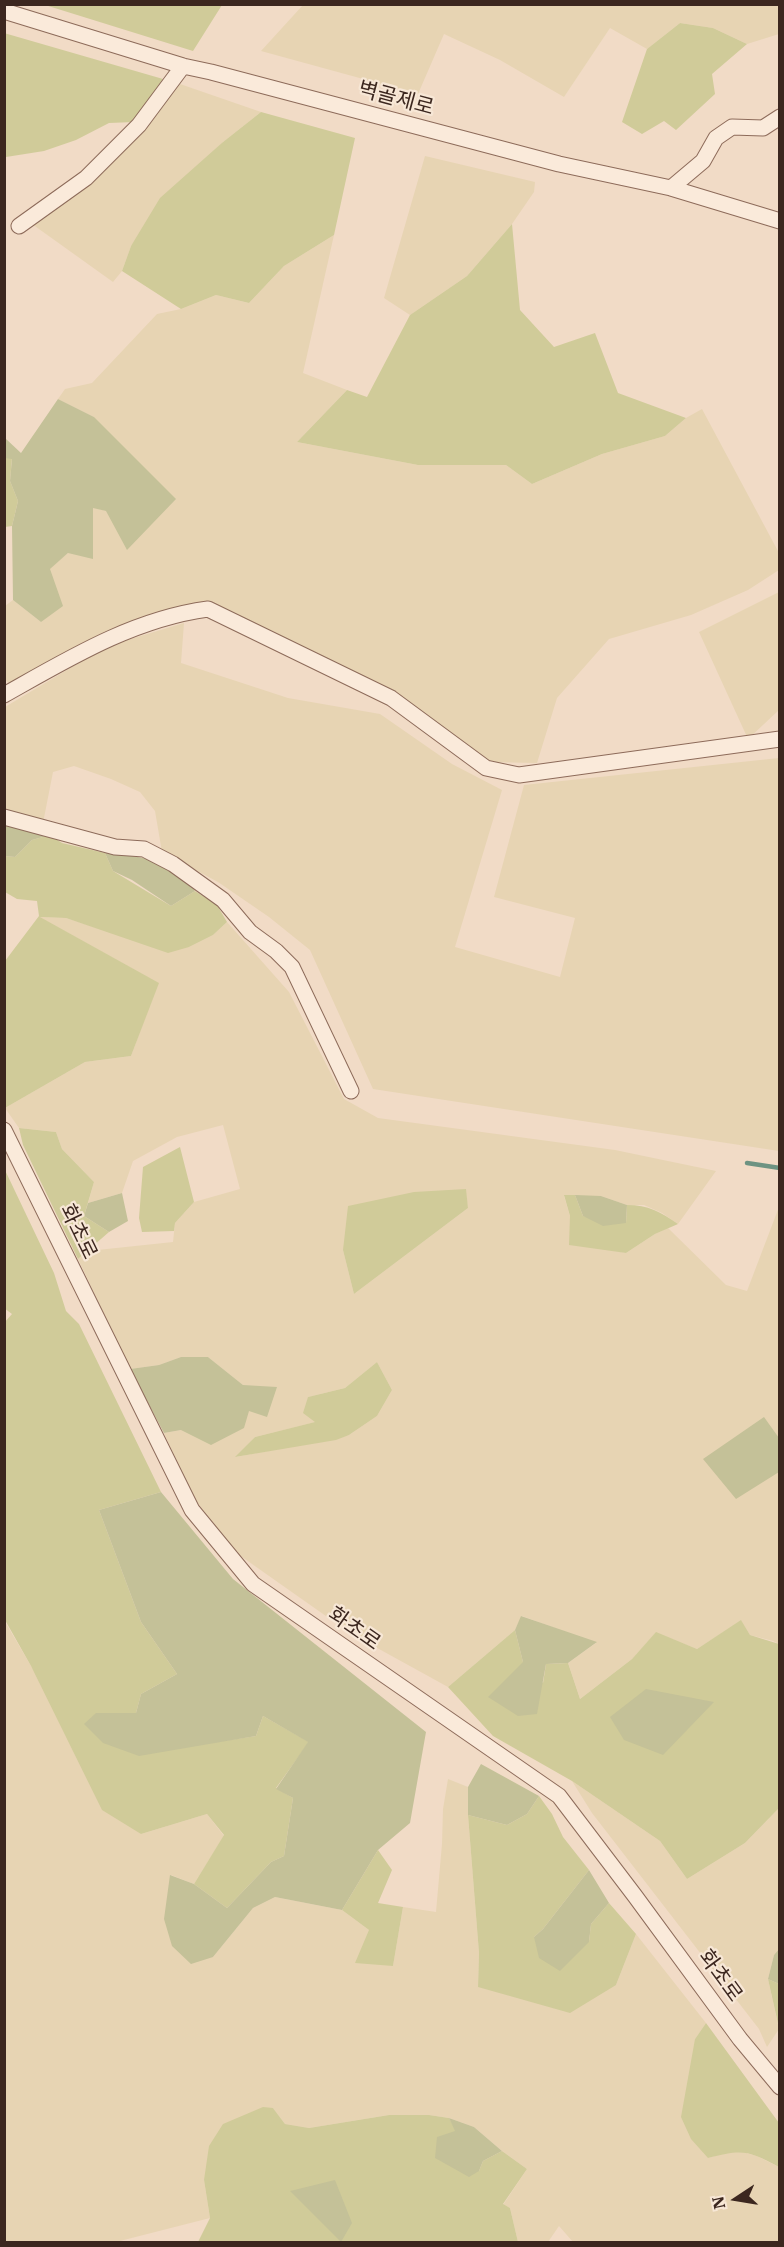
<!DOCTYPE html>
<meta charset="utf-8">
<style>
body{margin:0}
#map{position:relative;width:784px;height:2247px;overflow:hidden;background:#f1dbc6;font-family:"IBM Plex Serif",serif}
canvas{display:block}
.frame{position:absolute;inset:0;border:6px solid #3c271f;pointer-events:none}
.north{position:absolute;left:706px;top:2169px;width:60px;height:60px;-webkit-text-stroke:4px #f7e7d6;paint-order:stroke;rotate:258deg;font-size:16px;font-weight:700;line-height:24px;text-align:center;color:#3c271f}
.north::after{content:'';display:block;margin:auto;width:21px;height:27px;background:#3c271f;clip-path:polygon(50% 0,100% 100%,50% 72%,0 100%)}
</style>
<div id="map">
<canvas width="784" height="2247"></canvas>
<div class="frame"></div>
<div class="north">N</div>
</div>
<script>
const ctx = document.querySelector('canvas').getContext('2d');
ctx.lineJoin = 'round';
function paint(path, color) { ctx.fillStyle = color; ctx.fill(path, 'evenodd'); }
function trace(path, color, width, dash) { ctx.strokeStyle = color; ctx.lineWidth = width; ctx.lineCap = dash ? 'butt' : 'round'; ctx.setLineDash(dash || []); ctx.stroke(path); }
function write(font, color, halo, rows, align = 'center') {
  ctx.font = font + ' "IBM Plex Serif","Noto Sans KR",serif'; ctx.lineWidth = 4.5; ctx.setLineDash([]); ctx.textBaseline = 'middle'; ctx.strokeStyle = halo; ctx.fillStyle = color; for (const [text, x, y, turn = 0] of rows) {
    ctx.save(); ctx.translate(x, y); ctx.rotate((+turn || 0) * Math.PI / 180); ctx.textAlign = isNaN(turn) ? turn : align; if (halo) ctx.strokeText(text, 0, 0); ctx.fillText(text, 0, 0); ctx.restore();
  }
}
paint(new Path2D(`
 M303 5H779V34L747 44 713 28 680 23 647 49 610 28 564 97 500 60 444 34 418 94 261 51Z
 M180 84 261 112 223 142 131 246 122 271 113 282 32 224 110 161 160 109Z
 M425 156 535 182 534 192 512 224 467 276 410 315 384 298Z
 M334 235 303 373 347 390 297 442 418 465H506L532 484 602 454 665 436 686 418 702 409 779 553V570L748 590 691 615 609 639 557 698 537 763 488 762 366 679 198 604 98 635 9 684 5 679V606L13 600 41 622 49 569 68 553 93 507 106 511 94 417 58 399 65 389 92 383 157 314 181 309 216 295 249 303 284 266Z
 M779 592V710L748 739 699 632Z
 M184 623 181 663 288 698 380 714 452 764 502 790 455 947 560 977 575 918 494 897 524 785 779 758V1151L373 1089 310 950 269 917 218 882 162 852 155 811 140 792 111 779 74 766 53 772 43 823 5 813V707L107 646Z
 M39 917 66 918 116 934 189 947 213 935 227 922 289 992 344 1099 378 1118 615 1150 716 1171 678 1224 662 1213 644 1205H627L601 1196H564L570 1216 602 1248 626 1253 655 1234 668 1228 726 1285 747 1291 779 1207V1644L773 1641 750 1635 741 1621 697 1649 656 1633 632 1659 580 1699 568 1663 596 1643 522 1616 515 1630 448 1687 350 1633 235 1552 193 1497 164 1433 181 1430 243 1385 208 1357H181L159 1365 130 1369 78 1259 88 1251 173 1242 175 1223 194 1202 240 1189 223 1125 177 1137 133 1161 122 1193 88 1203 94 1182 62 1149 56 1132 19 1128 5 1108 85 1062 131 1056 158 983ZM465 1189 468 1208 354 1294 343 1250ZM377 1362 392 1390 377 1416 349 1435 236 1457 255 1437 316 1422 308 1397 345 1388Z
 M4 1620 31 1666 141 1834 207 1814 224 1836 194 1884 171 1875 213 1957 253 1908 275 1897 342 1910 369 1930 393 1966 403 1907 436 1912 442 1844 443 1809 448 1779 468 1787V1815L479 1953 478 1987 616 1985 636 1934 706 2023 695 2039 708 2158 736 2150 757 2156 779 2167V2242H573L559 2226 548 2242H518L510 2208 503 2205 527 2169 502 2151 474 2127 449 2118 429 2115H389L309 2128 285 2124 273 2108 204 2180 210 2218 116 2242H5Z
 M572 1781 660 1841 687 1879 745 1843 779 1808V1949L774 1955 768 1979 779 2029 767 2047 759 2029 592 1813Z`), '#e7d4b3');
paint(new Path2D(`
 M45 5H222L193 51Z
 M680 23 713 28 747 44 712 74 715 94 676 130 664 121 642 134 622 122 647 49Z
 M4 33 163 79 134 122 109 123 76 140 44 151 6 157Z
 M261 112 355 138 334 235 284 266 249 303 216 295 181 309 122 271 131 246 160 198 223 142Z
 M512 224 520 310 554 347 595 333 618 393 686 418 665 436 602 454 532 484 506 465H418L297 442 347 390 367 397 410 315 467 276Z
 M4 458H12L10 481 18 501 12 526 5 527Z
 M50 835 62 843 105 853 113 871 171 906 195 891 217 905 227 922 213 935 189 947 168 953 66 918 40 917 159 983 131 1056 85 1062 5 1108V961L39 916 37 901 17 899 5 892V856L15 857 32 840Z
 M19 1128 56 1132 62 1149 94 1182 84 1216 109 1232 78 1259 23 1145Z
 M180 1147 194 1202 175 1223 174 1231 142 1232 139 1218 143 1167Z
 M4 1168 54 1273 66 1311 79 1324 161 1492 99 1510 141 1622 177 1674 141 1694 136 1713H96L203 1744 256 1736 263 1716 309 1742 276 1788 293 1798 284 1856 271 1862 227 1908 194 1884 224 1835 207 1814 141 1834 102 1810 31 1666 5 1620 4 1323 12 1314 4 1308Z
 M466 1189 468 1208 354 1294 343 1250 348 1206 414 1192Z
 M564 1195H575L583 1216 626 1223 627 1205C648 1205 661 1212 678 1224L655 1234 626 1253 569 1245 570 1216Z
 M377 1362 392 1390 377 1416 349 1435 336 1440 235 1457 255 1437 315 1422 303 1413 308 1397 345 1388Z
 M741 1620 750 1635 779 1644V1808L745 1843 687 1879 660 1841 572 1781 493 1736 448 1687 515 1630 523 1662 543 1683 546 1664 568 1663 580 1699 632 1659 656 1632 697 1649Z
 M539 1796 552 1814 563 1837 589 1870 543 1929 534 1937 589 1942 591 1924 609 1903 636 1934 616 1985 570 2013 478 1987 479 1953 468 1815 507 1825 527 1814Z
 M378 1850 392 1870 378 1903 403 1907 393 1966 355 1963 369 1930 342 1910Z
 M768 1979 779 1984V2028Z
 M706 2023 779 2123V2167C748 2150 742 2149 708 2158L691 2139 681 2117 695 2039Z
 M263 2107 273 2108 285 2124 309 2128 389 2115H429L449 2118 479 2171 483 2161 502 2151 527 2169 503 2204 510 2208 518 2242H198L210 2218 204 2180 209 2146 223 2124Z`), '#d0cb99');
paint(new Path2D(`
 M58 399 94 417 176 499 127 550 106 511 93 508V559L68 553 50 569 63 606 41 622 13 600 12 526 18 501 10 481 12 459 5 458V438L21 453Z
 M5 822 50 835 32 840 15 857 5 856Z
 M105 853C137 855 177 861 195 891L171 906 132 880 113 871Z
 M122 1193 128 1221 109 1232 84 1216 88 1203Z
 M575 1195 601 1196 627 1205 626 1223 603 1226 583 1216Z
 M181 1357H208L243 1385 277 1387 267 1417 249 1411 244 1428 211 1445 181 1430 164 1433 130 1369 159 1365Z
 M764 1417 779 1438V1472L736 1499 703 1459Z
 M161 1492 233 1579 426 1732 410 1823 378 1850 342 1910 275 1897 253 1908 213 1957 191 1964 172 1946 164 1919 170 1875 194 1884 227 1908 271 1862 284 1856 293 1798 276 1789 308 1742 263 1716 256 1736 139 1756 103 1743 84 1724 96 1713H136L141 1694 177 1674 141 1622 99 1510Z
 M521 1616 597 1642 568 1663 546 1664 537 1714 518 1716 488 1697 523 1662 515 1630Z
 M646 1689 714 1702 663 1755 624 1740 610 1717Z
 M481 1764 539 1796 527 1814 507 1825 468 1815V1787Z
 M589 1870 609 1903 591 1924 589 1942 560 1971 539 1958 534 1937 543 1929Z
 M779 1949V1984L768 1979 774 1955Z
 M449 2118 474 2127 502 2151 483 2161 479 2171 469 2177 435 2158 437 2137 455 2131Z
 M335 2180 352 2223 341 2242 290 2191Z`), '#c4c198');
trace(new Path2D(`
 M747 1163 780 1168`), '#6d9382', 4.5);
const minor = new Path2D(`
 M4 11 183 66 211 72 559 164 671 188 780 221
 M671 188 703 161 716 138 732 127 763 128 780 117
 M19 226 86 178 139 125 183 66
 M4 695C68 659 133 619 208 609L391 698 486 768 519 775 780 739
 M4 817 115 847 144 849 173 864 223 900 250 932 276 951 292 967 351 1091
 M4 1130 192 1510 253 1584 559 1796 635 1896 740 2039 780 2087`);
trace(minor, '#8d6b5a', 17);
trace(minor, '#faeada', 15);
write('21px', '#3c271f', '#f7e7d6', [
 ["벽골제로",396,99,15],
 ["화초로",78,1232,64],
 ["화초로",354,1629,35],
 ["화초로",720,1976,54]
]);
</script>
